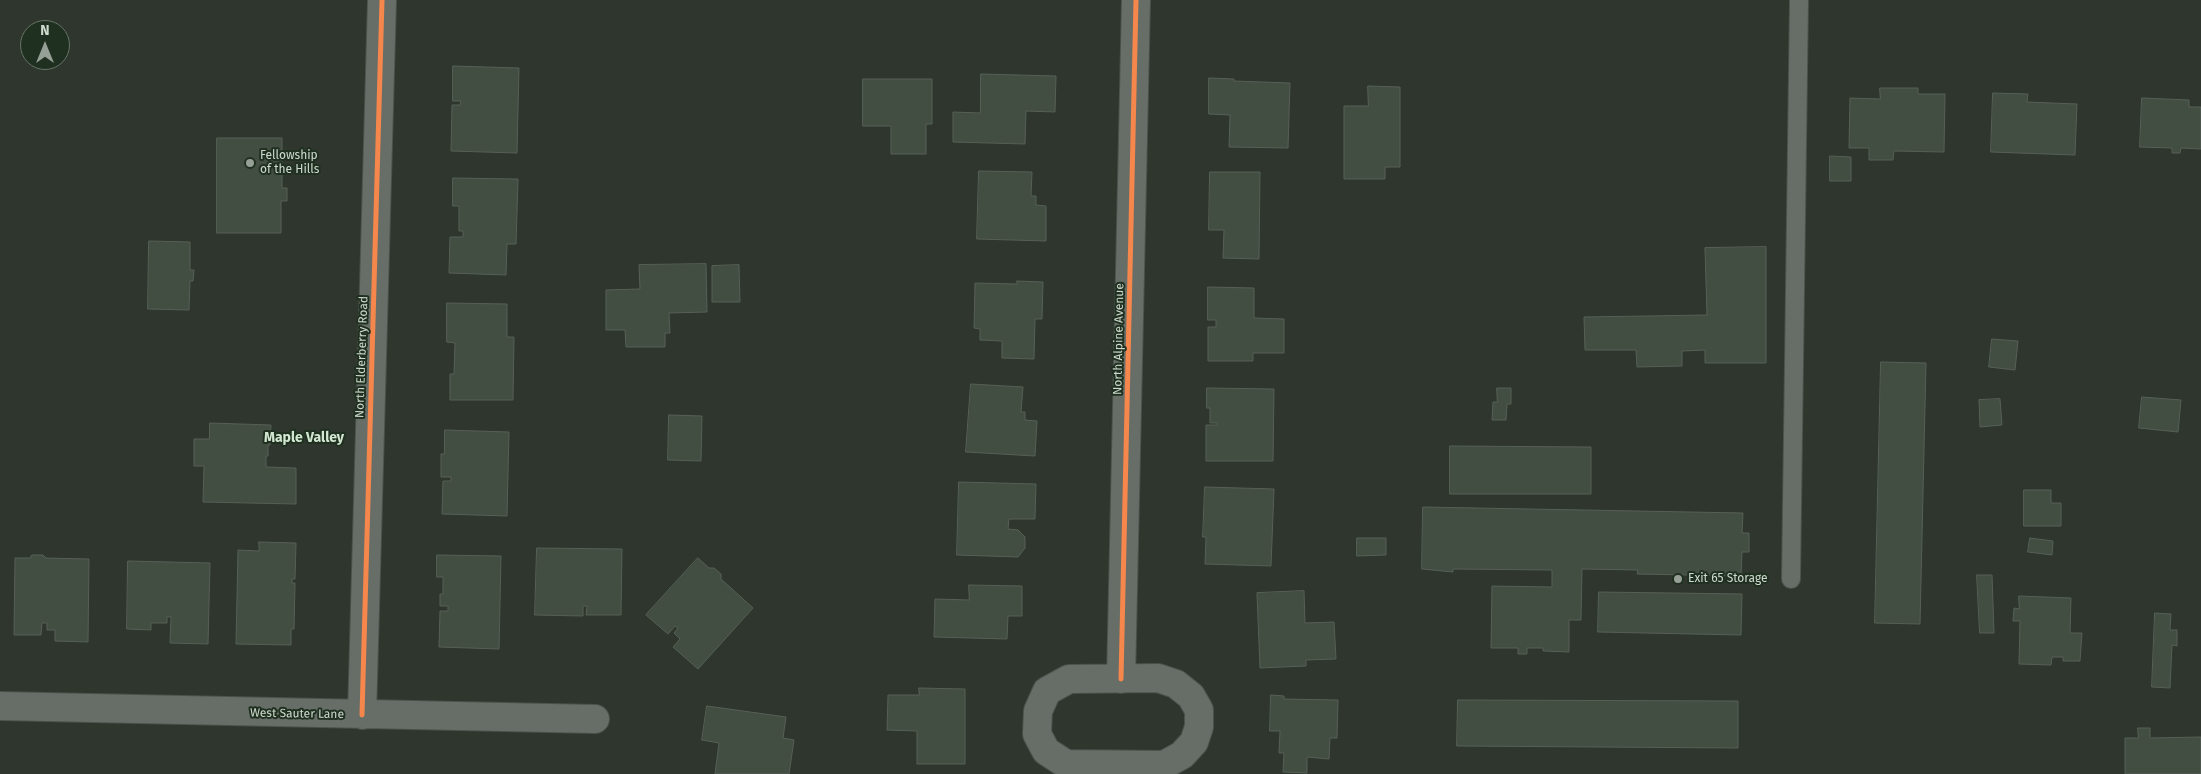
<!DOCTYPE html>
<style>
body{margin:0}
#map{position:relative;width:2201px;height:774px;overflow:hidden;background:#2e362d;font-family:"Fira Sans",sans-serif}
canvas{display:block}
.north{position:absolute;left:20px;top:20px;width:50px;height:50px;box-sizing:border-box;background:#203020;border:1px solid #667466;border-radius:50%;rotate:0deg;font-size:14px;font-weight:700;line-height:20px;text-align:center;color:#ced9ce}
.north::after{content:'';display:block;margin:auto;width:18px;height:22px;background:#96a096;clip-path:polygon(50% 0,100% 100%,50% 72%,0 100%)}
</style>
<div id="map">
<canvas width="2201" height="774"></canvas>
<div class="north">N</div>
</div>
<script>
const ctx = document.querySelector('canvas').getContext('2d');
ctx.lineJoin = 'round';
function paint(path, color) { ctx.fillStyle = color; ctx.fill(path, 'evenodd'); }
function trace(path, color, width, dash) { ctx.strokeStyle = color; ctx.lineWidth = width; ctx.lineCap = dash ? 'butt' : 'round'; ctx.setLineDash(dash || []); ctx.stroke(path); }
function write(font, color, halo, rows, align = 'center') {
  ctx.font = font + ' "Fira Sans",sans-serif'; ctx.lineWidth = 4; ctx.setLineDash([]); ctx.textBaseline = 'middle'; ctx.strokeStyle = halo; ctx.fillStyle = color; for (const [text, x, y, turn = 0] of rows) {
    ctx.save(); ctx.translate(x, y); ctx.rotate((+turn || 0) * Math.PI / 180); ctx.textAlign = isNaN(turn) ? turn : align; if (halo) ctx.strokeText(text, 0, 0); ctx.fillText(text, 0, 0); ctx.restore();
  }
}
const building = new Path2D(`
 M453 66 519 68 517 153 451 151 452 105H460L461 101H453Z
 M981 74 1056 76 1055 112 1026 111 1025 144 953 142V112L980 113Z
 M1209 78 1234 79V81L1290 83 1288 148 1229 147 1230 115 1209 114Z
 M863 79H932V124H926V154H891V126H863Z
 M1368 86 1400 87V167H1385V179H1344V106H1368Z
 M1880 88H1918V94H1945L1944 152 1894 151 1893 160H1869V148H1849L1850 98 1880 99Z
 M1993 93 2028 94 2027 102 2077 104 2075 155 1991 152Z
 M2142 98 2189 100V107H2201V149L2181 148 2180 153H2172V148L2140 147Z
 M217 138H282V188H287V201H281V233H217Z
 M1830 156 1851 157V181H1830Z
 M979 171 1032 172 1031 196H1036V205L1046 206V241L977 239Z
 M1210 172H1260L1259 259 1223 258 1224 230H1209Z
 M453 178 518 179 516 244H507L506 275 449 273 450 237H463V231H459V206H453Z
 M149 241 190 242V270H194L193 281H190L189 310 148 309Z
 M1766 247V363H1705V350L1682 351V366L1637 367 1636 350H1585L1584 317 1707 315 1705 248Z
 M706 264 707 312 669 313 670 333H665V347H626L625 330H606V290L640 289 639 265Z
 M739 265 740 302H712V266Z
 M1017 281 1043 282 1042 319H1035L1034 359 1002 358V341L980 340V329L974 328 975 283 1017 284Z
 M1208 287 1254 288V318L1284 319V353H1253V361H1208V327H1216V320H1208Z
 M447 303 507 304V337H514L513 400H450V374H454L455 343 447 342Z
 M1992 339 2018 341 2015 370 1989 367Z
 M1881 362 1926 363 1920 624 1875 623Z
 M971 384 1023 387 1021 412H1025V420L1037 421 1035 456 966 452Z
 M1207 388 1274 389 1273 461H1206V425H1217V423H1210V408H1207Z
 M1497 388H1511V404H1507L1506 420H1492L1493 402H1497Z
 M2142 397 2181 400 2178 432 2139 428Z
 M2000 399 2002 425 1980 427 1979 400Z
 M669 415 702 416 701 461 668 460Z
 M210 423 271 425 270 445H268V456H266V467L296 468V504L203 502 204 466H194V439H209Z
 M445 430 509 432 507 516 442 514 443 481H451V477H441V454H444Z
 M1450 446 1591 447V494H1450Z
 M959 482 1036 484 1035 519H1009L1008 529 1018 530 1025 537V548L1018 557 957 555Z
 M1205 487 1274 489 1271 566 1205 564 1206 537H1203Z
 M2024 490H2051V503H2061V526H2024Z
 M1423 507 1743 513 1742 533H1749V552H1742L1741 576 1637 574 1638 570 1582 569 1581 620H1569V652L1543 651V648H1527V654H1518V648H1491L1492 586 1552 587V570L1453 569V572L1422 569Z
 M1357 538H1386V555L1357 556Z
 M2030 538 2053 541 2052 555 2028 552Z
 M259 542 296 543 295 579H292V583H295L294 629H291V645L236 644 238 550 259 551Z
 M537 548 622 549 621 615H586L587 606H583V616L535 615Z
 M32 555H43L46 558 89 559 88 642 55 641V630H47V623H42L41 635H14L15 558H30Z
 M437 555 501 556 499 649 439 647 440 611H448V606H440V594H443V577H437Z
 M698 558 709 568H714L721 574V579L753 608 698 669 673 647 680 639 674 633 678 628 675 626 668 634 646 615Z
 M128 561 210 563 208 644 170 643 171 617H167V623H151V630L127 629Z
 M1977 575H1992L1994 633H1980Z
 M969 585 1022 586V616H1008L1007 639 934 637 935 599 969 600Z
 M1304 591 1305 623 1334 622 1336 659 1306 660V666L1260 668 1257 593Z
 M1599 592 1742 594 1741 635 1598 632Z
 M2019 596 2071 598 2070 633H2082L2080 661H2063V657H2052L2051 665 2019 664 2020 621H2013L2014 608 2019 609Z
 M2155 613 2171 614 2170 630H2177V646L2172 645 2170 688 2152 687Z
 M919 688 965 689V764H917V731L887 730 888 695H919Z
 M1271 695 1284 696V699L1338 700 1337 738H1330L1329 759 1307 757V773L1283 772 1284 753H1279L1280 731H1270Z
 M1458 700 1738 701V748L1457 746Z
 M707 706 786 717 783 738 794 740 789 774H715L719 743 702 740Z
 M2138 728H2150V738L2201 737V774H2125V738H2138Z`);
paint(building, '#434e43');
trace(building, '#575f57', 1);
const lane = new Path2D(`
 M1791 579 1799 0`);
const street = new Path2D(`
 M1158 678 1176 684 1191 696 1199 710V727L1194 742 1182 755 1164 765 1066 764 1046 751 1037 734 1038 711 1047 691 1069 679Z
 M1121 679 1136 0
 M0 706 595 719
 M362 715 382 0`);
trace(lane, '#4b524b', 20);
trace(street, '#4b524b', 30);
trace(lane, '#676e67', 18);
trace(street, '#676e67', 28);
trace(new Path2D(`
 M1121 679 1136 0
 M362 715 382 0`), '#f5874c', 5);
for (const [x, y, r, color] of [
 [250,163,5,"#96a096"],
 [1678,579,5,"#96a096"]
]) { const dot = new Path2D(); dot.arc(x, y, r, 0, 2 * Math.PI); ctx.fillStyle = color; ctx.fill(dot); trace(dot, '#203020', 2); }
write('12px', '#ced9ce', '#203020', [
 ["Fellowship",260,156],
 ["of the Hills",260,170],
 ["Exit 65 Storage",1688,579]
], 'left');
write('12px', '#ced9ce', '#203020', [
 ["North Alpine Avenue",1119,339,-89],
 ["North Elderberry Road",362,357,-88],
 ["West Sauter Lane",297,714,1]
]);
write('bold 14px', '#d2e7d1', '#203020', [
 ["Maple Valley",304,438]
]);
</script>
